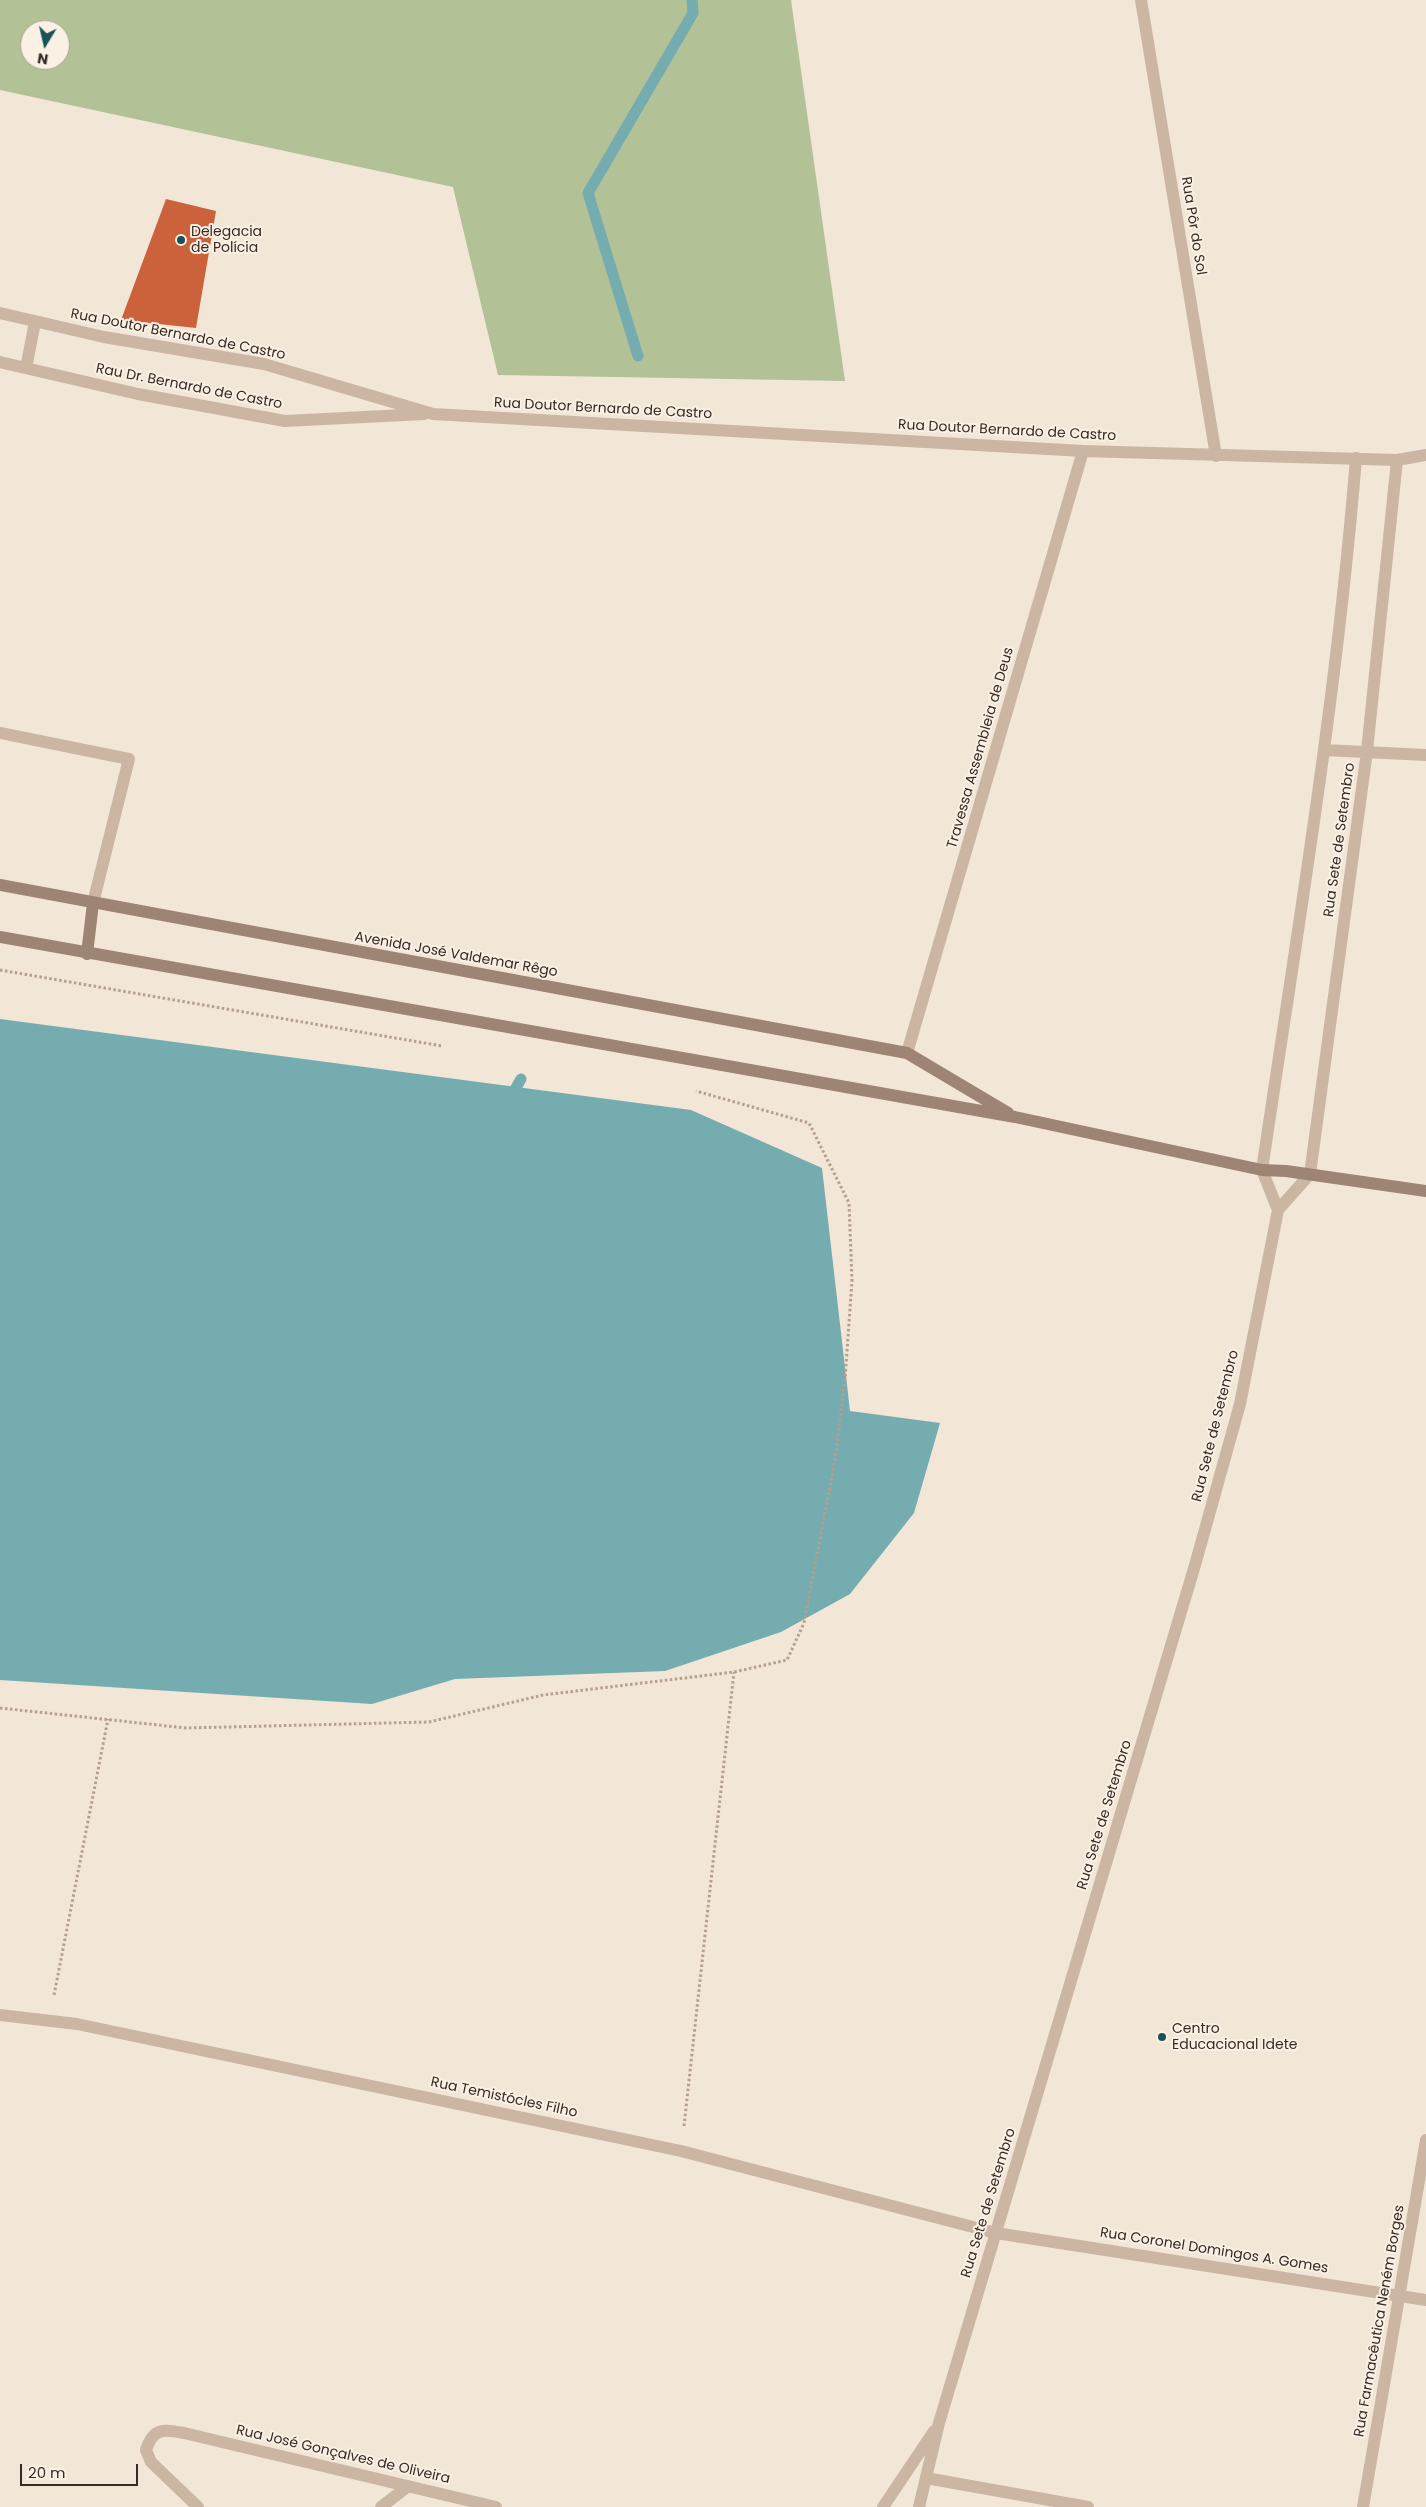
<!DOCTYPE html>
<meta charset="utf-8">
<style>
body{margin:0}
#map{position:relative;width:1426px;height:2507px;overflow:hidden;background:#f2e6d7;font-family:Poppins,sans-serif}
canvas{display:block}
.north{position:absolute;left:20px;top:20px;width:50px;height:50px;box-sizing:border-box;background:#faf0e3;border:1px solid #aba197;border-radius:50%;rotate:189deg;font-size:14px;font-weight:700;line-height:20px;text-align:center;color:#352a25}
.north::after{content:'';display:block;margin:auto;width:18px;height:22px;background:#195258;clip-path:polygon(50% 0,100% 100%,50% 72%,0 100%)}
.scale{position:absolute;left:20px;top:2464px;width:118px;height:22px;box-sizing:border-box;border:2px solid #352a25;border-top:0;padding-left:6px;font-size:15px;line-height:18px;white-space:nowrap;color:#352a25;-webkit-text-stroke:4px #faf0e3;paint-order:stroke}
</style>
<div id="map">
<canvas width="1426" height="2507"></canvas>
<div class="north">N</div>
<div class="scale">20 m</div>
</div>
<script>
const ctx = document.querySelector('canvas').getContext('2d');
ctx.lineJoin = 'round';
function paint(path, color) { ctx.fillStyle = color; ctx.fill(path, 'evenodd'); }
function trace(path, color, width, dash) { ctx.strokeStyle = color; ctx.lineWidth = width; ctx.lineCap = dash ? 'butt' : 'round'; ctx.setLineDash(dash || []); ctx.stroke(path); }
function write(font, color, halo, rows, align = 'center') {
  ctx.font = font + ' Poppins,sans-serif'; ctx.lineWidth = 4; ctx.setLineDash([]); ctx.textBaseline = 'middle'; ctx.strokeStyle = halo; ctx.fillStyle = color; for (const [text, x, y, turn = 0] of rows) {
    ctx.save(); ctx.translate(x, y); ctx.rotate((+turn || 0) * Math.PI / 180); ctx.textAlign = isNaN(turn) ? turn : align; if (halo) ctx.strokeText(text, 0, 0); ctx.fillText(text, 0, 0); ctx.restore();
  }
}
paint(new Path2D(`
 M0 0H791L845 381 498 375 453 187 0 90ZM30 30H60V60H30Z`), '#b2c196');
paint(new Path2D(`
 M0 1019 691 1110 822 1168 850 1411 940 1423 914 1513 850 1594 781 1632 665 1671 455 1679 372 1704 0 1680Z`), '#74acb0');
trace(new Path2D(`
 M638 356 588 193 693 13 692 0
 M509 1100 521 1079`), '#74acb0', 11);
paint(new Path2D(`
 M166 199 216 211 196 328 121 320Z`), '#cc623b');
trace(new Path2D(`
 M0 970 442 1046
 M0 1708 186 1728 429 1722 543 1695 734 1672 787 1660 804 1623 835 1460 845 1379 852 1281 849 1203 809 1123 696 1091
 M54 1995 108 1719
 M684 2126 734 1672`), '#b6a08d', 3, [2.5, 2.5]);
trace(new Path2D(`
 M0 733 129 759 93 903`), '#cab6a2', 12);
trace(new Path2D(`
 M1141 0 1216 456
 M0 313 104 337 264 364 433 414 1083 451 1397 460 1426 455
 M0 362 138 394 285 421 424 414
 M26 368 35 322
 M1324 750 1426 755
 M907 1053 1083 451
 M1278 1210 1262 1170C1297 933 1337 697 1356 458
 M0 2015 77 2024 681 2151 996 2233 1426 2300
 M926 2478 1088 2507
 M198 2507 151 2462 146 2450C153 2428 163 2429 184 2433L496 2507
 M381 2507 407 2487
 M883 2507 934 2431
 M919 2507 939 2423 1195 1565 1240 1404 1278 1210 1310 1174 1367 751 1397 460
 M1363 2507 1426 2140`), '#cab6a2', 12);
trace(new Path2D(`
 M0 885 907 1053 1008 1113
 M0 937 1015 1117 1262 1170 1286 1171 1426 1191
 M87 954 93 903`), '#9e8474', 12);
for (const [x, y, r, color] of [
 [181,240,5,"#195258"],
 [1162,2037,5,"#195258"]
]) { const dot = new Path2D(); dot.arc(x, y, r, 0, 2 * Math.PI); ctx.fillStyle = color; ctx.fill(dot); trace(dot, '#faf0e3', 2); }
write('14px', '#352a25', '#faf0e3', [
 ["Rua Pôr do Sol",1193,226,81],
 ["Rua Doutor Bernardo de Castro",178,335,11],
 ["Rau Dr. Bernardo de Castro",189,387,11],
 ["Rua Doutor Bernardo de Castro",603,409,3],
 ["Rua Doutor Bernardo de Castro",1007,431,3],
 ["Travessa Assembleia de Deus",981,748,-74],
 ["Rua Sete de Setembro",1340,840,-82],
 ["Avenida José Valdemar Rêgo",456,955,10],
 ["Rua Sete de Setembro",1216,1426,-76],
 ["Rua Sete de Setembro",1105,1815,-73],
 ["Rua Temistócles Filho",504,2098,12],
 ["Rua Sete de Setembro",989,2203,-73],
 ["Rua Coronel Domingos A. Gomes",1214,2251,9],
 ["Rua Farmacêutica Neném Borges",1380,2321,-80],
 ["Rua José Gonçalves de Oliveira",343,2455,13]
]);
write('14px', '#352a25', '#faf0e3', [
 ["Delegacia",191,232],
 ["de Polícia",191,248],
 ["Centro",1172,2029],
 ["Educacional Idete",1172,2045]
], 'left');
</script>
